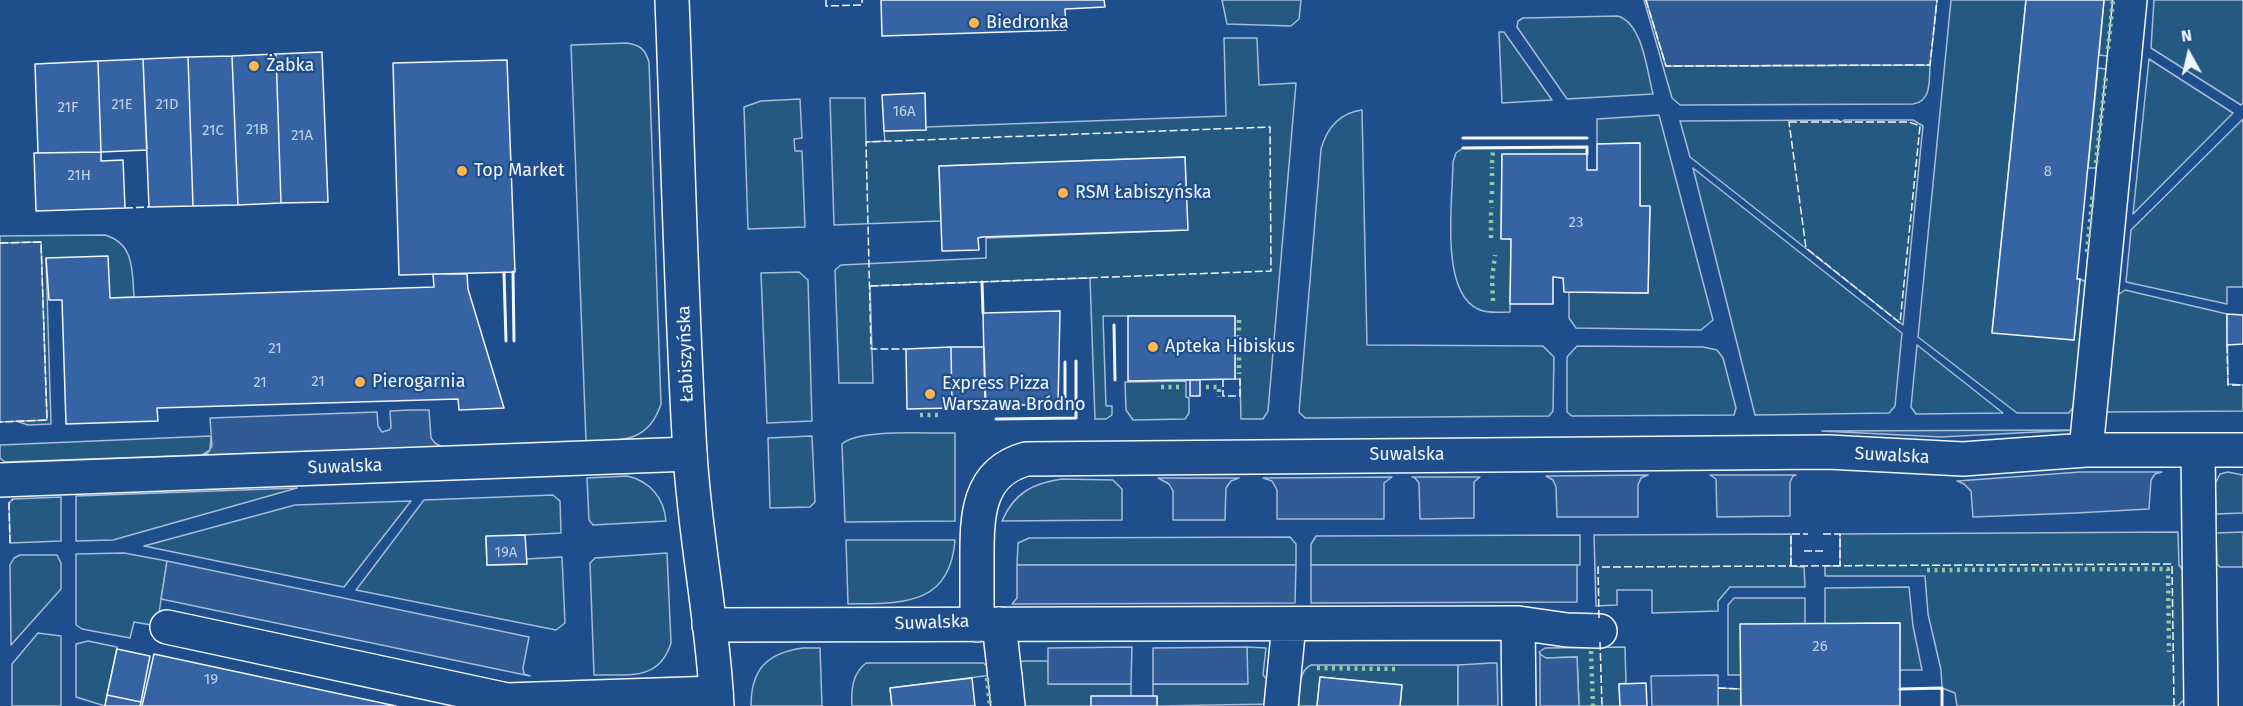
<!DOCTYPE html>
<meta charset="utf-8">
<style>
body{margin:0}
#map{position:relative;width:2243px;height:706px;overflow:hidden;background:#1f4e8c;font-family:"Fira Sans",sans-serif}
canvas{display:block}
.north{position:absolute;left:2159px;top:24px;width:60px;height:60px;-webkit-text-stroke:4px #1f4e8c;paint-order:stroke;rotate:352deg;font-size:16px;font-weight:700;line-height:24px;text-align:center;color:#f2f6ff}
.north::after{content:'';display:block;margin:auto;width:21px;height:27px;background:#f2f6ff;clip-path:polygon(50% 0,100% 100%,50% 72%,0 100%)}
</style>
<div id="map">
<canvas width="2243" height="706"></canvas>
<div class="north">N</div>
</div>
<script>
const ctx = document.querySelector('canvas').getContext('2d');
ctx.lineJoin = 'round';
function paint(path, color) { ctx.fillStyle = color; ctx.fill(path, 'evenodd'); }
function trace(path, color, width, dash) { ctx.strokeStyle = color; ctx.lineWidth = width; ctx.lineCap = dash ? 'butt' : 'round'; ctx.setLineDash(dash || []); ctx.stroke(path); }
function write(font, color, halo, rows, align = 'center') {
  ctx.font = font + ' "Fira Sans",sans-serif'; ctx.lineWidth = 4.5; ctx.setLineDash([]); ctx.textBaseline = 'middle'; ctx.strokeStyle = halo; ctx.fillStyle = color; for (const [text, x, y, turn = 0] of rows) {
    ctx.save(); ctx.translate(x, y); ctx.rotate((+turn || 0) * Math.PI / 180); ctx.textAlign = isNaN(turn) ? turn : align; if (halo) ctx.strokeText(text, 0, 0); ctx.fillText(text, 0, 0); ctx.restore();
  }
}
const green = new Path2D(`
 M1222 0H1301L1299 19 1291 26 1227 24Z
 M1644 0H1646L1666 66 1930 65C1929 80 1932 101 1913 104L1680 105 1672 98Z
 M1951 0H2026L1992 332 2074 340 2080 279 2088 283 2076 403 2069 413H2017L1918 337Z
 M2104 0H2118L2113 51 2107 56 2099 55Z
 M2154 0H2243V103L2241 105 2151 48Z
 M1618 16C1643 24 1647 71 1653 94L1567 99 1517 27 1518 21 1523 18Z
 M1499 32H1504L1552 100 1502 103Z
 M1224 38H1257L1259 85 1296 83 1268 411 1263 419H1241L1240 379H1235V316H1103L1106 406H1112V415L1106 419H1095L1090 278 870 286 873 383H839L835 270 841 265 986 258V238L1187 230 1185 157 939 166 941 221 834 225 830 98H865L866 142 885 141 884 131 926 130V127L1226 116Z
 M627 43C640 45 645 49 649 62L661 404C648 444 620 440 586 441L571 45Z
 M2149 59 2233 113 2133 214Z
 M2098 68 2106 69 2110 73 2101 164 2095 168H2088Z
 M800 99 802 138 794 139 795 151H802L805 227 748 229 744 107 761 101Z
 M1362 110 1367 345 1543 346 1554 357 1553 411 1549 416 1305 418 1299 412 1321 149C1327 128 1339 113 1362 110Z
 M1659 115 1713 320 1701 330 1576 328 1569 318V292L1648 293 1650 207 1640 206 1639 143 1597 144V119Z
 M2243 119V287H2227V304L2126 282 2131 230Z
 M1838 120 1841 122 1844 120H1913L1923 126 1903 325 1690 157 1680 121Z
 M1587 147V154L1502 155 1501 238 1511 239 1510 312C1500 312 1487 314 1478 309 1439 291 1453 198 1453 162L1456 153 1463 148Z
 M1693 168 1902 333 1895 406 1889 413 1755 415Z
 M105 235C135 244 132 271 134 297L110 298 46 259 51 424 28 425 16 421 46 420 41 242 0 243V236Z
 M799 272 808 280 812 421 767 423 761 273Z
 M2125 290 2227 314 2228 384 2243 385V411L2106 412 2116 296Z
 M1917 345 2003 413 1916 414 1911 407Z
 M1577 346 1703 347 1717 350 1723 358 1736 408 1734 415 1572 416 1567 412V357Z
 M1186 381V397L1189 398V413L1185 419 1133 420 1126 410 1125 382Z
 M955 433V521L845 522 842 444C859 428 929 434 955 433Z
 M211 436 210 450 202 455 5 462 0 458V445Z
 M812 436 815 502 810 507 770 508 768 438Z
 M2228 472 2243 475V513L2216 514 2215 484 2220 474Z
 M627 476C650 481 664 498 666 521L593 525 589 520 587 478Z
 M1062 479 1113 480 1122 489V520L1002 521C1014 493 1033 483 1062 479Z
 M297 488 113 540 76 541V496Z
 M553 495 560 501 561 533 486 537 487 565 526 564V559L562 557 565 623 556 630 356 590 424 500Z
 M61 497V541L10 543 9 503 13 499Z
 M411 501 344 587 144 546 295 505Z
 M2178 532 2179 565 2188 577 2190 693 2178 706H1957L1955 693 1942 688 1941 670 1928 614 1925 576H1825V566H1840V534Z
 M2243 532V567H2220L2217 564 2216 533Z
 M1791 534V566L1804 567 1805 587H1730L1718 601V611L1652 613V590H1617V605L1596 606 1594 535Z
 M1580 535V565H1311V544L1316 536Z
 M1290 537 1296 544V565H1017L1018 543 1029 538Z
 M846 540H955C950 607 901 603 848 604Z
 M124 553 167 561 157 626 134 622 130 638 82 629 76 625V554Z
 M667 553 671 643C659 682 627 674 594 675L590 563 595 558Z
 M20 555H57L61 563V589L11 645 10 565 14 558Z
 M1909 587 1913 626 1922 670H1899L1900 623 1825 624V588Z
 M1734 598H1805V624L1741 675H1728V605Z
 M38 633 61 636V706H12V664Z
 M88 641 117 647 105 706 76 697V644Z
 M1247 647 1266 648 1263 675 1275 688 1273 704 1157 706V697H1153V684H1247Z
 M1625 647 1626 683 1619 684 1620 706H1579L1577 657 1546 658 1542 657 1539 652 1545 648Z
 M803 648H820L822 706H751C751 669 767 653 803 648Z
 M1023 661H1048L1049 684H1131V696L1091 706H1020L1018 663Z
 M866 663H983L990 668 992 675 890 688 892 706H852C851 690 852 674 866 663Z
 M1311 665H1458V706H1400L1402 685 1320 677 1317 706H1299C1300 692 1297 672 1311 665Z
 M1718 688 1741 689V706H1718Z`);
paint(green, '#245a82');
trace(green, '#a8bbd7', 1.5);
const parking = new Path2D(`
 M1646 0H1937L1930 65 1666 66Z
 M41 242 47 420 0 422V243Z
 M410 410H429L431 438 435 443 442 447 202 455 208 453 212 446 210 418 377 412 378 426 382 432 389 430 391 428 390 411Z
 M2075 430 1941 437 1822 431Z
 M2080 472H2162L2155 474 2151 480 2149 509 2076 513 1973 517 1971 491 1964 484 1957 481Z
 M1648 475 1641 478 1638 485V517H1557L1556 487 1553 480 1546 476Z
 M1710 475H1796L1793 476 1790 482V516L1717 517 1716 479Z
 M1392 477 1384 483V519H1277V490L1272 481 1263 478Z
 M1412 477H1480L1474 482V518L1420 519 1419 483 1415 478Z
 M1158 478H1239L1231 481 1226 488 1225 520H1173V491L1169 484Z
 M167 561 529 637 523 668 524 674 530 676 161 599Z
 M1017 565H1296L1295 603 1012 604 1017 598Z
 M1311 565H1577V602L1311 603Z
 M1132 647 1131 684H1048V648Z
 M1247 647 1248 684H1153V648Z
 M1540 654 1546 658 1577 657 1579 706H1540Z
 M1491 663H1497L1498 706H1458V665Z
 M1718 675V706H1652L1651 676Z`);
paint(parking, '#305b95');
trace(parking, '#a8bbd7', 1.5);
const building = new Path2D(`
 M881 0H1104L1105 7 1065 9 1066 30 882 36Z
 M2026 0H2104L2077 279H2080L2074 340 1992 333Z
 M322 52 328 202 281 203 276 54Z
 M276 54 281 203 238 205 232 56Z
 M232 56 238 205 193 206 188 57Z
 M188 57 193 206 149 207 143 59Z
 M143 59 147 150 101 152 98 61Z
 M507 60 515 272 399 275 393 63Z
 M98 61 101 152 38 153 35 64Z
 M925 93 926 130 884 131 882 95Z
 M1640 143V206H1650L1648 293 1564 292 1563 278 1553 277V304H1510L1511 239H1501L1502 154H1587V170H1597V144Z
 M101 152V161L123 160 125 208 36 211 34 153Z
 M1185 157 1188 230 982 237 978 238 979 250 942 251 939 166Z
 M108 256 110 298 434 287 433 274H467L468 289 504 408 459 410 458 399 157 408 158 421 66 424 62 300H49L46 258Z
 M1060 311 1058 405H985L983 313Z
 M2227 314 2243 315V344L2227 345Z
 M1128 316H1235V379L1128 381Z
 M951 347H984L986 408H952Z
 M951 347 952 408 907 409 906 349Z
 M1190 380H1200V396H1190Z
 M525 535 527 564 487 565 486 536Z
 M1900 623V706H1741L1740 624Z
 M117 649 150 656 141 702 107 695Z
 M154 654 396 706H142Z
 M1320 677 1402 685 1400 706H1317Z
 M972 678 975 706H892L890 688Z
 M1646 683 1647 706H1620L1619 684Z
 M107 695 141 702 140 706H105Z
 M1091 696H1157V706H1091Z`);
paint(building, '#3563a3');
trace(building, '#f2f6ff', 1.5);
const pedestrian = new Path2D(`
 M999 624 1005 677`);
const minor = new Path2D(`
 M2086 450 2130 0
 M2198 450 2201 706
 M0 480 690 454
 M1518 623 1567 630 1600 631
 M709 625 1518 623 1519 706
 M977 625C977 604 977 584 977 564 977 521 975 473 1026 459L1828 452 1963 459 2086 450H2243
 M167 627 507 700 716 693
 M1005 677 1008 706
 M1281 706 1289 624`);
const tertiary = new Path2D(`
 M672 0C678 151 681 302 690 453 695 538 713 621 717 706`);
trace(pedestrian, '#f2f6ff', 36);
trace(minor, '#f2f6ff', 36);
trace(tertiary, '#f2f6ff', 36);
trace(pedestrian, '#1f4e8c', 33);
trace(minor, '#1f4e8c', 33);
trace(tertiary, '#1f4e8c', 33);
trace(new Path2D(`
 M2108 49 2113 0
 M1492 163 1493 151
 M2096 163 2106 75
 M1492 176V167
 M1492 185V180
 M1492 191V195
 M1491 200 1492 208
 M1491 238V212
 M2087 252 2093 192
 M1493 301 1492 279 1495 255
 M1239 320V374
 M1161 387H1183
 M1206 387H1219V397
 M920 415H938
 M1927 570 2168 569 2169 652
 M1591 651 1593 706
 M1317 668 1399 669
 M987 678 990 706`), '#97c8a6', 4.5, [3, 4.5]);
trace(new Path2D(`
 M826 0V6L862 5V0
 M1646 0 1666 66 1930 65 1937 0
 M1789 122H1909L1920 126 1900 323 1806 248Z
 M125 208 149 207
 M0 243 41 242 47 420 0 422
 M870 286 1271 271 1270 127 866 142 871 349H906
 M2227 345 2228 385H2243
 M1223 379V396H1240V379H1235
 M1823 534H1840V566
 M10 543 9 503 13 499
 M1804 551H1826
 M1791 566V534H1808
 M1599 618 1598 567 2172 564 2174 706
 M1600 642 1602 706
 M1718 688 1741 689`), '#f2f6ff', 1.5, [8, 3]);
trace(new Path2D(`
 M1463 138H1587
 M1463 148 1587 147V154
 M513 272 514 341
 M504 273 506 341
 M982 282 983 313
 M1114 325 1115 380
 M1058 405H1065V362
 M996 419 1076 418V361
 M1900 689 1942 688V706`), '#f2f6ff', 3);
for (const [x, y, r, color] of [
 [974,23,6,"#ffb74d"],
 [254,66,6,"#ffb74d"],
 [462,171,6,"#ffb74d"],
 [1063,193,6,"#ffb74d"],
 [1153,347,6,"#ffb74d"],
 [360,382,6,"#ffb74d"],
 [930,394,6,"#ffb74d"]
]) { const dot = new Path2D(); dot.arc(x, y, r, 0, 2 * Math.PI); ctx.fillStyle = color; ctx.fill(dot); trace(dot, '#1f4e8c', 2); }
write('15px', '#c3d1e8', null, [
 ["21E",122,105],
 ["21D",167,105],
 ["21F",68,108],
 ["16A",904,112],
 ["21B",257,130],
 ["21C",213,131],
 ["21A",302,136],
 ["8",2048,172],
 ["21H",79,176],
 ["23",1576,223],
 ["21",275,349],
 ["21",318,382],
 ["21",260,383],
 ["19A",506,553],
 ["26",1820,647],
 ["19",211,680]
]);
write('18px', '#f2f6ff', '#1f4e8c', [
 ["Biedronka",986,23],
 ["Żabka",266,66],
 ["Top Market",474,171],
 ["RSM Łabiszyńska",1075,193],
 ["Apteka Hibiskus",1165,347],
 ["Pierogarnia",372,382],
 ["Express Pizza",942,384],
 ["Warszawa Bródno",942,405]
], 'left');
write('18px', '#f2f6ff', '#1f4e8c', [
 ["Łabiszyńska",686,354,-92],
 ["Suwalska",1407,455],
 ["Suwalska",1892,456,3],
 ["Suwalska",345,467,-2],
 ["Suwalska",932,623,-2]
]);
</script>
